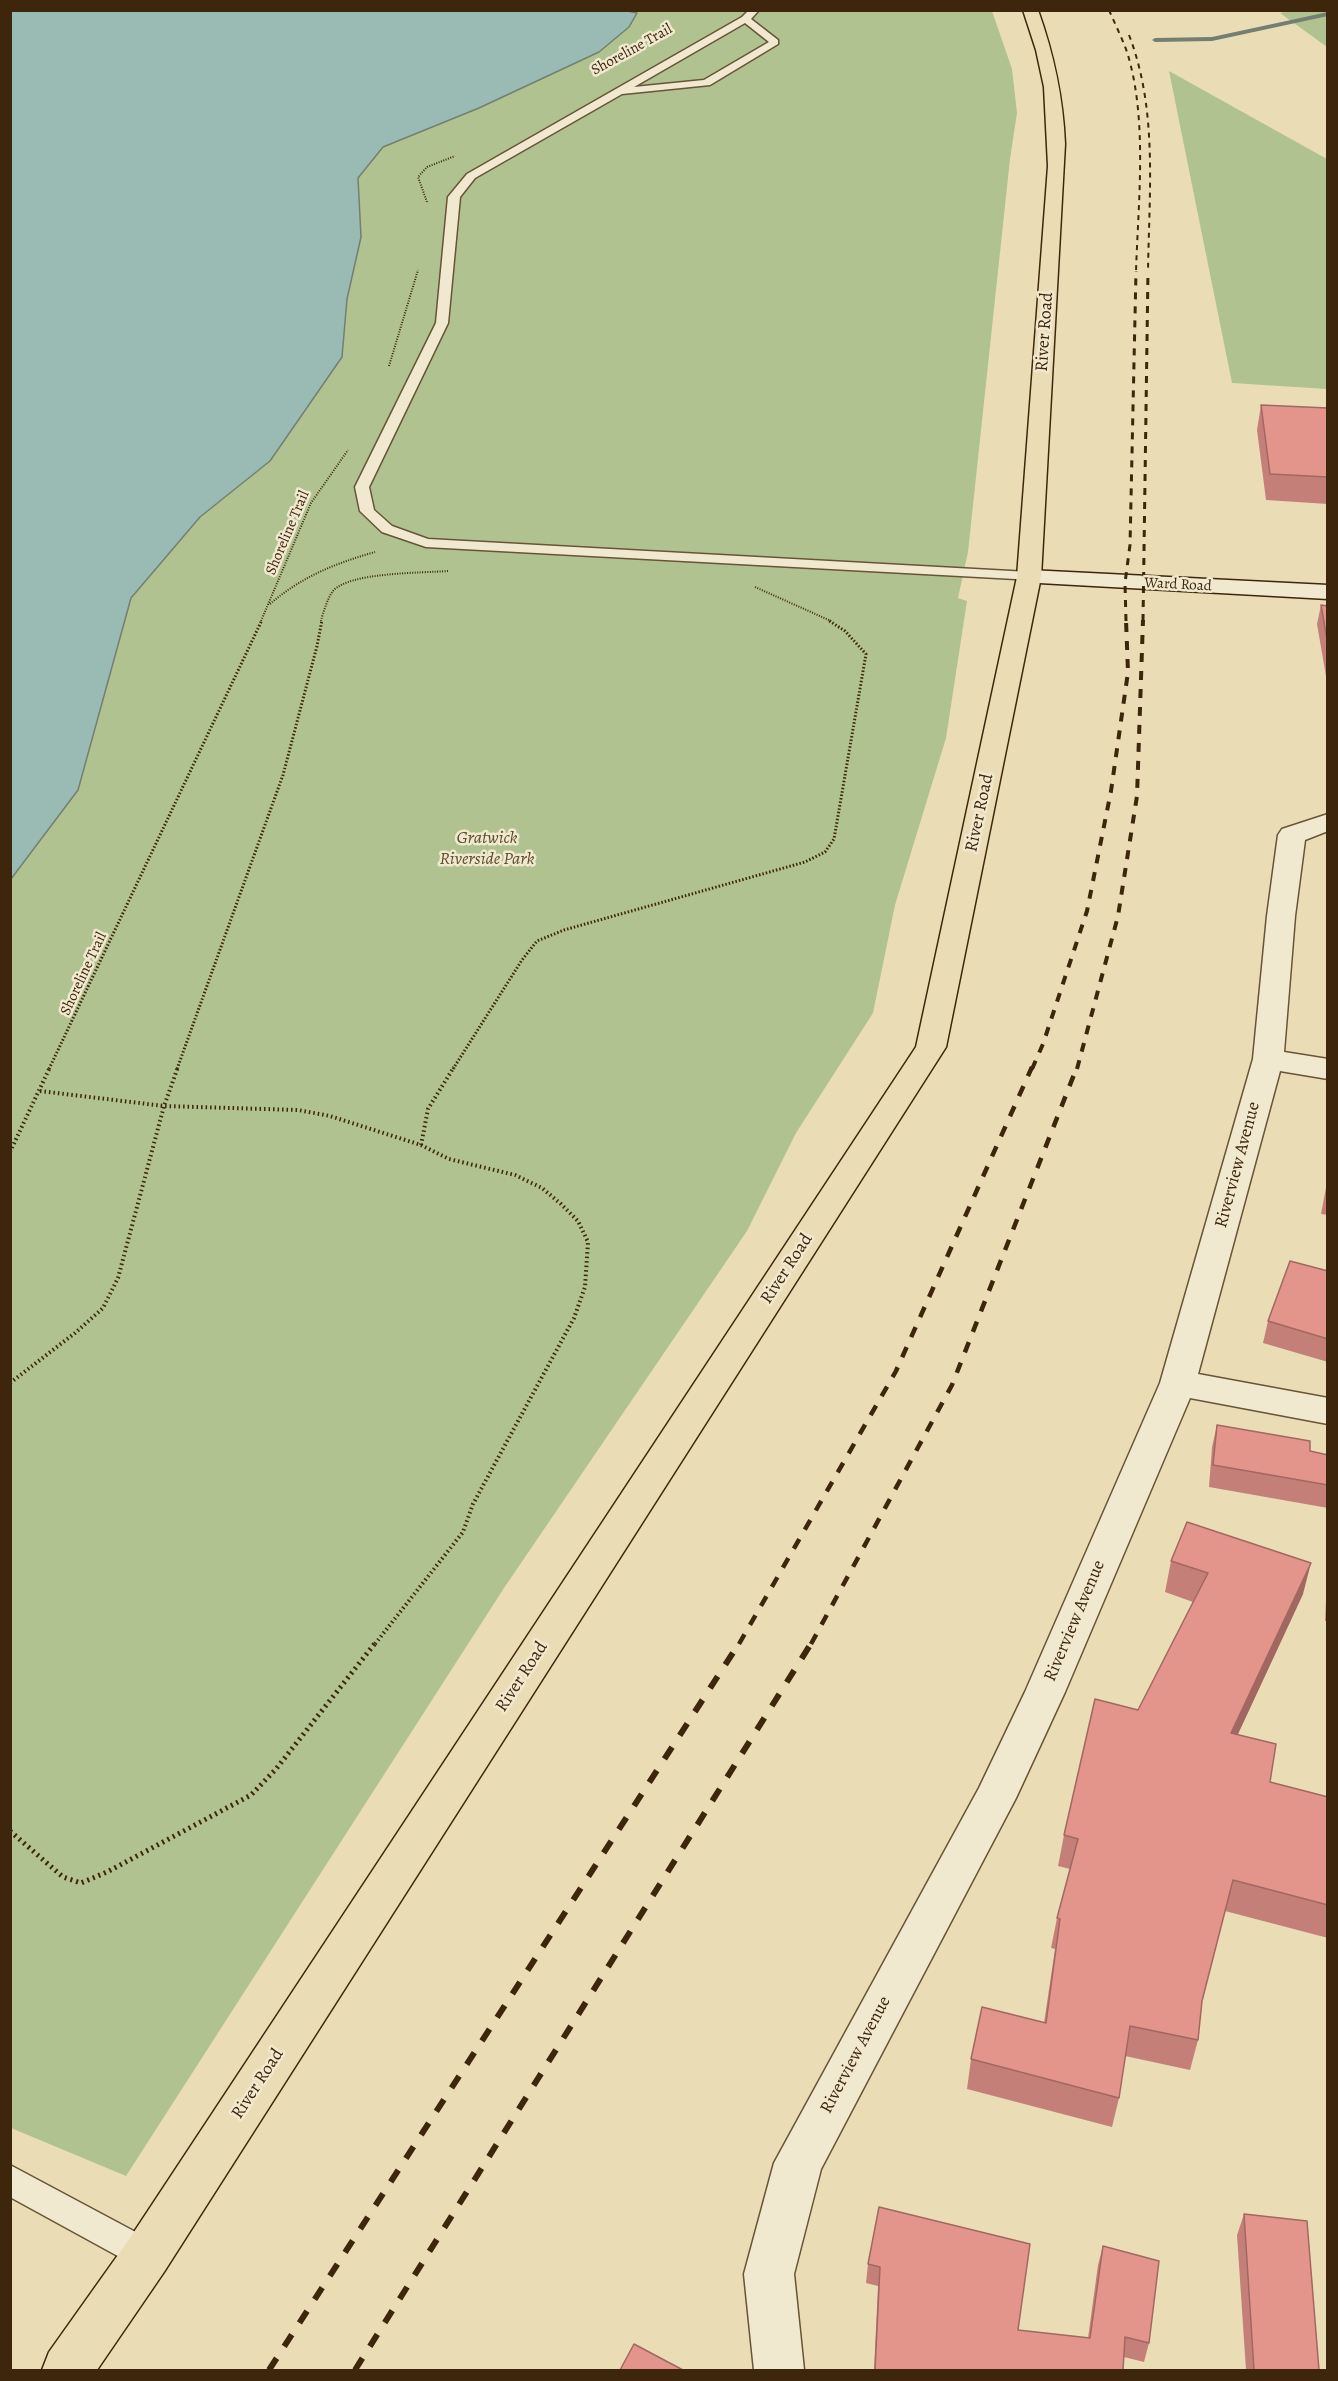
<!DOCTYPE html>
<style>
body{margin:0}
#map{position:relative;width:1338px;height:2381px;overflow:hidden;background:#eaddb5;font-family:Alegreya,serif}
canvas{display:block}
.frame{position:absolute;inset:0;border:12px solid #3d260c;pointer-events:none}
</style>
<div id="map">
<canvas width="1338" height="2381"></canvas>
<div class="frame"></div>
</div>
<script>
const ctx = document.querySelector('canvas').getContext('2d');
ctx.lineJoin = 'round';
function paint(path, color) { ctx.fillStyle = color; ctx.fill(path, 'evenodd'); }
function trace(path, color, width, dash) { ctx.strokeStyle = color; ctx.lineWidth = width; ctx.lineCap = dash ? 'butt' : 'round'; ctx.setLineDash(dash || []); ctx.stroke(path); }
function write(font, color, halo, rows, align = 'center') {
  ctx.font = font + ' Alegreya,serif'; ctx.lineWidth = 5; ctx.setLineDash([]); ctx.textBaseline = 'middle'; ctx.strokeStyle = halo; ctx.fillStyle = color; for (const [text, x, y, turn = 0] of rows) {
    ctx.save(); ctx.translate(x, y); ctx.rotate((+turn || 0) * Math.PI / 180); ctx.textAlign = isNaN(turn) ? turn : align; if (halo) ctx.strokeText(text, 0, 0); ctx.fillText(text, 0, 0); ctx.restore();
  }
}
paint(new Path2D(`
 M1292 10 1327 11V47L1280 13Z
 M623 11H992L1012 69 1017 113 1010 159 968 552 958 598 967 601 946 738 895 905 873 1013 796 1133 747 1231 504 1588 126 2176 11 2128 10 879 78 790 131 598 200 517 270 461 342 357 347 299 361 237 358 178 383 147 479 108 599 52 636 13Z
 M1169 71 1327 159V389L1232 383Z`), '#b1c291');
const water = new Path2D(`
 M623 10 637 13 629 27 599 52 479 108 383 147 358 178 361 237 347 299 342 357 270 461 200 517 131 598 78 790 11 879V11Z`);
paint(water, '#99bbb4');
trace(water, '#747f71', 1.5);
paint(new Path2D(`
 M1328 12V16L1212 41 1155 42 1152 40 1155 38 1212 37Z`), '#747f71');
const lane = new Path2D(`
 M749 10H759L751 19 778 40V44L710 85 622 94 475 178 460 197 448 323 369 487 374 510 392 526 428 539 1029 572 1034 574 1037 577 1034 580 426 547 382 532 360 511 355 487 436 323 448 197 467 174 742 17ZM745 23 769 42 704 80 634 87Z
 M10 2165 158 2244 163 2255 158 2266 147 2270 136 2266 10 2197Z`);
const street = new Path2D(`
 M1328 814V831L1305 840 1295 916 1284 1052 1328 1059V1079L1280 1071 1198 1374 1328 1398V1424L1190 1398 1065 1692 1016 1798 821 2169 794 2274 804 2370H754L744 2274 774 2163 979 1788 1025 1692 1160 1383 1253 1059 1267 916 1278 835 1282 829Z`);
const secondary = new Path2D(`
 M1029 570 1328 585V599L1021 582 1017 577 1021 572Z`);
const primary = new Path2D(`
 M1023 10H1038C1054 55 1063 97 1065 144L1041 577 946 1047 164 2272 97 2370H42L49 2352 130 2238 916 1047 1017 577 1048 166 1044 87 1036 50Z`);
trace(lane, '#685436', 3);
trace(street, '#685436', 3);
trace(secondary, '#3d260c', 3);
trace(primary, '#3d260c', 3);
trace(new Path2D(`
 M427 202 418 177 427 167 455 156
 M389 366 418 270
 M755 587 831 621
 M270 604C301 577 336 563 375 552
 M261 621 311 503 348 450
 M321 621C323 613 328 597 333 591 349 572 423 573 448 571`), '#3d260c', 2, [1, 1.5]);
trace(new Path2D(`
 M49 1069 262 620
 M177 1069 283 775 317 646 322 620
 M453 1069 522 960 537 941 564 930 805 862 825 852 834 839 866 654 845 631 828 620`), '#3d260c', 3, [1.5, 2]);
trace(new Path2D(`
 M40 1091 164 1106 298 1110 330 1116 421 1145 449 1159 515 1175 542 1188 561 1204 578 1221 588 1242 585 1287 574 1318 473 1504 463 1532 375 1644
 M421 1145 428 1109 454 1067
 M10 1152 50 1067
 M10 1383 75 1333 103 1308 118 1278 164 1106 178 1067`), '#3d260c', 4, [1.5, 3]);
trace(new Path2D(`
 M10 1831 63 1877 81 1883 107 1872 251 1795 276 1769 376 1642`), '#3d260c', 5, [2, 4]);
paint(lane, '#f1e9cf');
paint(street, '#f1e9cf');
paint(secondary, '#f1e9cf');
paint(primary, '#eaddb5');
trace(new Path2D(`
 M1109 10C1115 24 1122 38 1127 52 1148 119 1138 203 1136 272
 M1129 35C1158 110 1149 193 1148 272`), '#3d260c', 2, [5, 5]);
trace(new Path2D(`
 M1126 621 1125 583 1130 545 1136 271
 M1143 621 1148 271`), '#3d260c', 3, [7, 7]);
trace(new Path2D(`
 M1032 1069 1043 1044 1087 911 1111 791 1128 672 1126 620
 M1077 1069 1118 916 1137 796 1143 620`), '#3d260c', 4, [9, 9]);
trace(new Path2D(`
 M739 1644 896 1371 1032 1067
 M811 1644 952 1385 1077 1067`), '#3d260c', 4.5, [11, 11]);
trace(new Path2D(`
 M269 2370 740 1642
 M355 2370 812 1642`), '#3d260c', 6, [14, 14]);
paint(new Path2D(`
 M1261 405 1328 408V504L1266 500 1257 430Z
 M1321 605 1328 606V688L1317 624Z
 M1328 1177V1215L1321 1214Z
 M1328 1271V1362L1263 1343 1268 1321Z
 M1217 1425 1310 1451 1328 1455V1508L1209 1487 1212 1447Z
 M1328 1558V1621H1325Z
 M1171 1561 1303 1594 1238 1734 1270 1782 1328 1797V1938L1225 1911 1202 2001 1198 2040 1190 2070 1125 2056 1119 2098 1112 2127 967 2089 971 2059 1044 2023 1055 1949 1051 1948 1057 1918 1070 1869 1058 1866 1064 1835 1138 1710 1193 1602 1165 1592Z
 M879 2207 1018 2330 1088 2338 1098 2265 1103 2246 1149 2343 1144 2362 1124 2357 1123 2370H874L878 2286 866 2283 868 2264Z
 M1244 2214 1319 2370H1246L1237 2235Z`), '#c48078');
paint(new Path2D(`
 M1311 1563 1303 1594 1224 1764 1231 1733Z`), '#a06861');
const building = new Path2D(`
 M1261 405 1328 408V477L1270 474Z
 M1321 605 1328 606V645Z
 M1290 1261 1328 1271V1339L1268 1321Z
 M1217 1425 1310 1441V1451L1328 1455V1485L1213 1465Z
 M1187 1522 1311 1563 1231 1733 1276 1744 1270 1782 1328 1797V1905L1233 1880 1202 2001 1198 2040 1130 2026 1119 2098 971 2059 982 2007 1046 2023 1060 1919 1057 1918 1078 1839 1064 1835 1095 1699 1138 1710 1208 1573 1171 1561Z
 M879 2207 1030 2244 1018 2330 1090 2338 1103 2246 1159 2261 1149 2343 1125 2337 1123 2370H875L880 2267 868 2264Z
 M1244 2214 1307 2221 1319 2370H1254Z
 M634 2344 683 2370H620Z`);
paint(building, '#e4958b');
trace(building, '#a06861', 1.5);
write('15px', '#3d260c', '#f1e9cf', [
 ["Shoreline Trail",632,50,-29],
 ["Shoreline Trail",288,533,-67],
 ["Ward Road",1178,585,3],
 ["Shoreline Trail",84,974,-65]
]);
write('18px', '#3d260c', '#f1e9cf', [
 ["River Road",1045,332,-86],
 ["River Road",980,813,-78],
 ["Riverview Avenue",1238,1165,-75],
 ["River Road",787,1269,-57],
 ["Riverview Avenue",1075,1621,-67],
 ["River Road",522,1677,-57],
 ["Riverview Avenue",856,2055,-62],
 ["River Road",258,2084,-57]
]);
write('italic 18px', '#5a4d2d', '#f1e9cf', [
 ["Gratwick",487,839],
 ["Riverside Park",487,860]
]);
</script>
